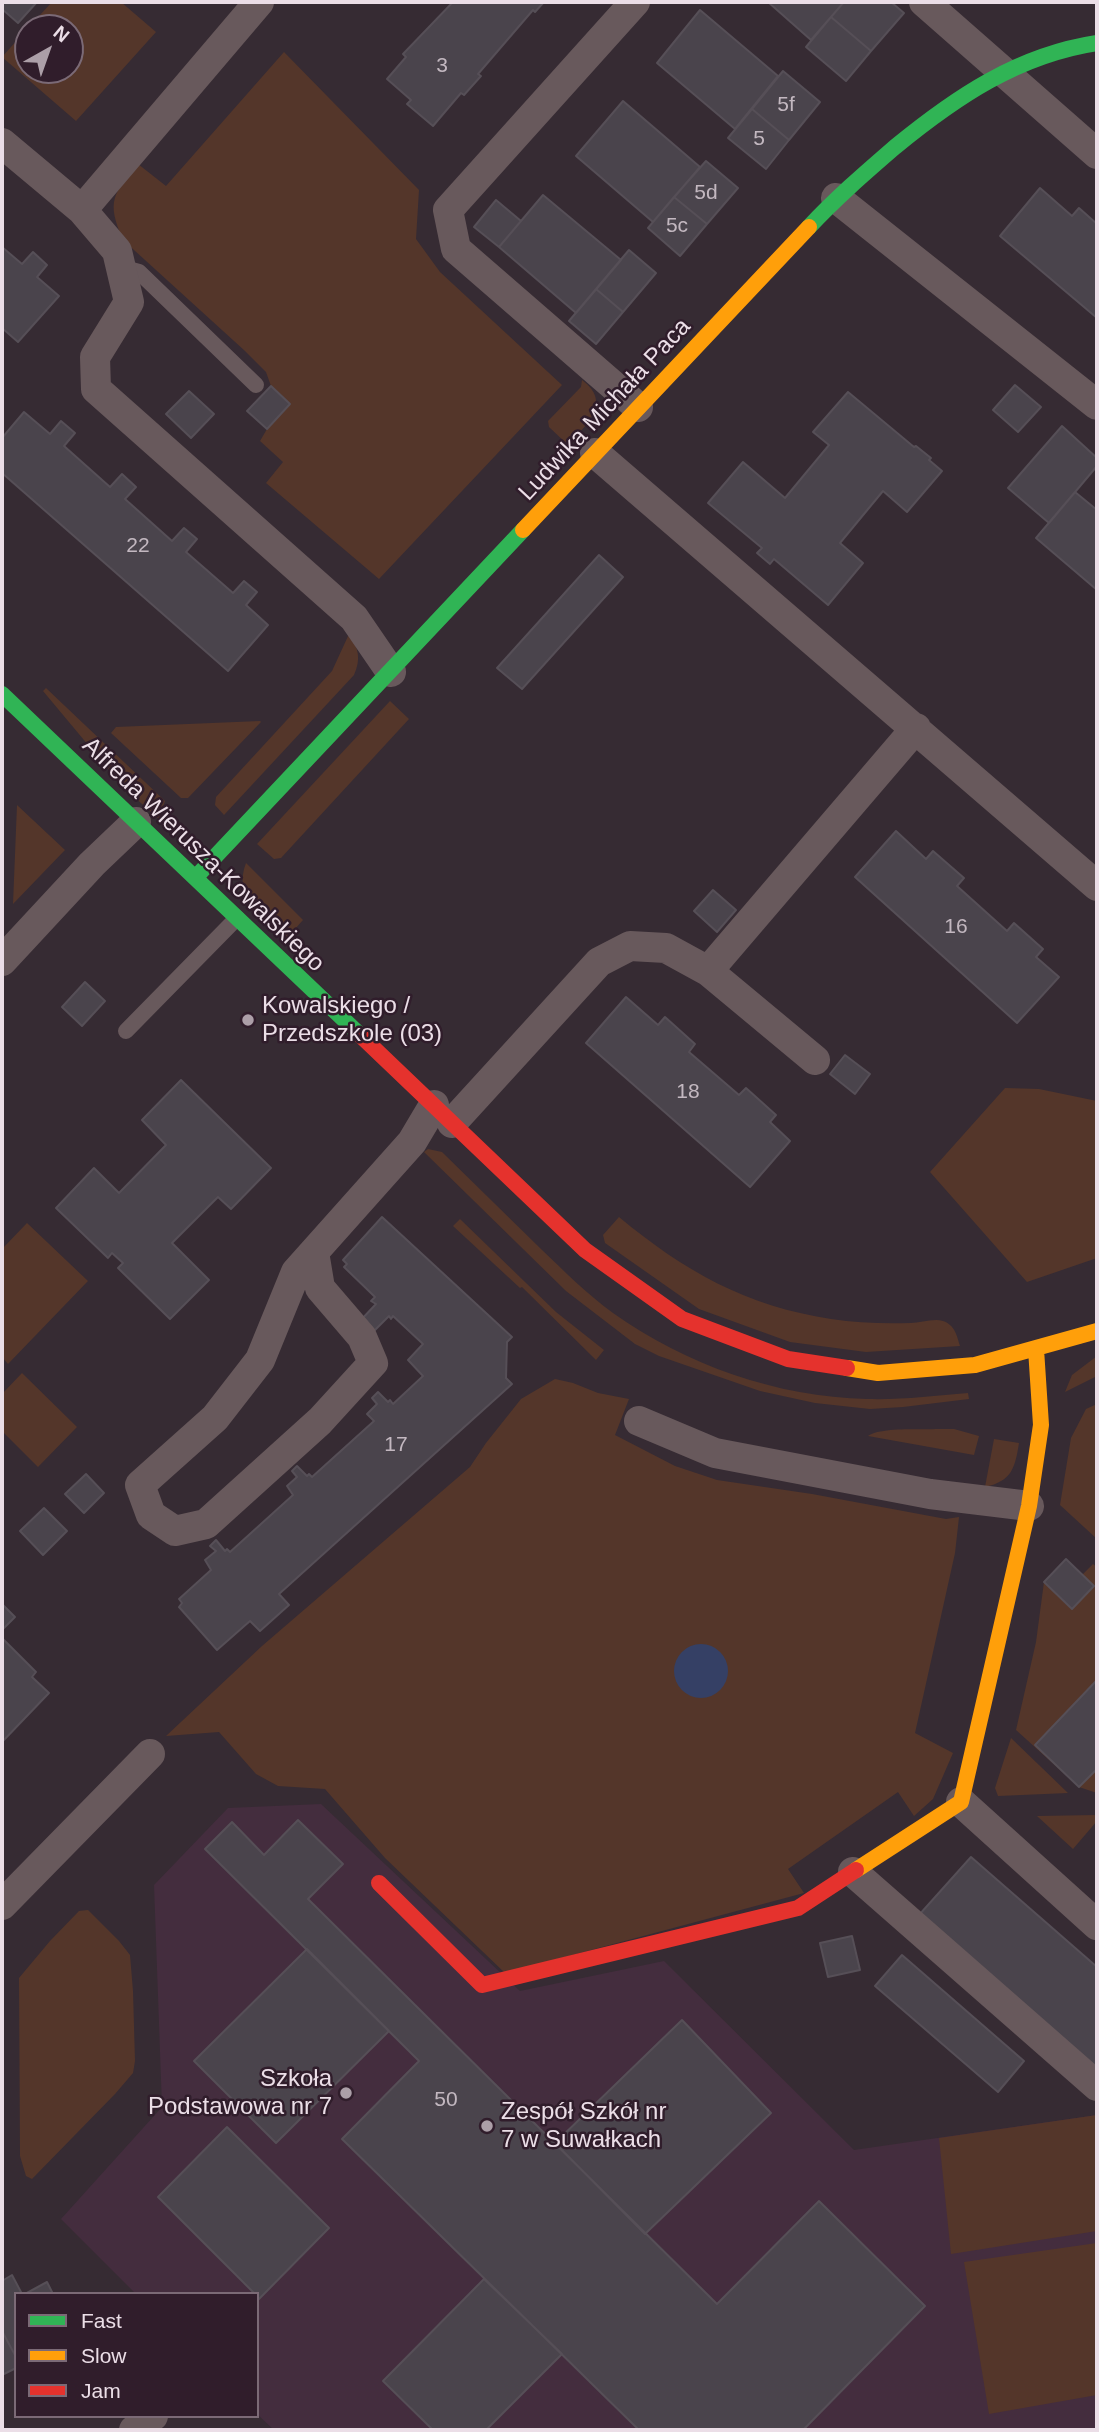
<!DOCTYPE html>
<meta charset="utf-8">
<style>
body{margin:0}
#map{position:relative;width:1099px;height:2432px;overflow:hidden;background:#362b33;font-family:Helvetica,sans-serif}
canvas{display:block}
.frame{position:absolute;inset:0;border:4px solid #ebdee7;pointer-events:none}
.legend{position:absolute;left:14px;top:2292px;width:245px;height:126px;box-sizing:border-box;background:#301d2b;border:2px solid #7b6a76;margin:0;padding:9px 12px;list-style:none;font-size:21px;color:#ebdee7}
.legend li{display:flex;align-items:center;gap:14px;height:35px}
.legend b{width:35px;border:2px solid #7b6a76}
.north{position:absolute;left:14px;top:14px;width:70px;height:70px;box-sizing:border-box;background:#301d2b;border:2px solid #7b6a76;border-radius:50%;rotate:40deg;font-size:19px;font-weight:700;line-height:28px;text-align:center;color:#ebdee7}
.north::after{content:'';display:block;margin:auto;width:24px;height:32px;background:#ac9fa8;clip-path:polygon(50% 0,100% 100%,50% 72%,0 100%)}
</style>
<div id="map">
<canvas width="1099" height="2432"></canvas>
<div class="frame"></div>
<ul class="legend">
<li><b style="height:9px;background:#30b455"></b>Fast</li>
<li><b style="height:9px;background:#ff9f0a"></b>Slow</li>
<li><b style="height:9px;background:#e5322d"></b>Jam</li>
</ul>
<div class="north">N</div>
</div>
<script>
const ctx = document.querySelector('canvas').getContext('2d');
ctx.lineJoin = 'round';
function paint(path, color) { ctx.fillStyle = color; ctx.fill(path, 'evenodd'); }
function trace(path, color, width, dash) { ctx.strokeStyle = color; ctx.lineWidth = width; ctx.lineCap = dash ? 'butt' : 'round'; ctx.setLineDash(dash || []); ctx.stroke(path); }
function write(font, color, halo, rows, align = 'center') {
  ctx.font = font + ' Helvetica,sans-serif'; ctx.lineWidth = 5; ctx.setLineDash([]); ctx.textBaseline = 'middle'; ctx.strokeStyle = halo; ctx.fillStyle = color; for (const [text, x, y, turn = 0] of rows) {
    ctx.save(); ctx.translate(x, y); ctx.rotate((+turn || 0) * Math.PI / 180); ctx.textAlign = isNaN(turn) ? turn : align; if (halo) ctx.strokeText(text, 0, 0); ctx.fillText(text, 0, 0); ctx.restore();
  }
}
paint(new Path2D(`
 M321 1804 520 1991 664 1961 854 2150 1097 2115V2430H274L257 2414V2294H136L61 2219 162 2107 154 1885 228 1808Z`), '#442d3e');
paint(new Path2D(`
 M52 2H121L156 32 76 121 2 57 28 28V70H70V28H28Z
 M284 52 419 190 416 239 440 272 562 385 379 579 266 483 283 462 260 441 267 429 290 404 271 386 266 372 245 351 123 240C106 201 113 194 138 164L166 186Z
 M582 380C613 403 586 425 568 445L549 427 548 421 581 387Z
 M349 634C359 649 361 659 354 675L224 815 215 805 216 797 332 671Z
 M46 688 165 801 159 819 124 788 43 691Z
 M390 701 409 719 281 858 274 859 257 844Z
 M260 721 261 722 188 798H181L111 733 116 727Z
 M17 805 65 850 13 904Z
 M246 863 303 920 287 938H281C260 918 233 896 246 863Z
 M1005 1088 1039 1089 1097 1101V1258L1027 1282 930 1172Z
 M428 1149 442 1152C475 1184 508 1217 541 1249 564 1271 587 1294 613 1313 686 1365 777 1397 867 1399 900 1400 934 1396 968 1393L969 1399 903 1407 870 1409 815 1403 760 1391 659 1356 635 1344 566 1291 424 1152Z
 M619 1217C684 1271 746 1306 831 1319 857 1323 885 1324 911 1323 920 1323 934 1318 943 1321 955 1325 957 1336 960 1346L866 1352 790 1342 699 1309 605 1243 603 1235Z
 M460 1219 556 1312 604 1350 596 1360 522 1287 520 1288 453 1226Z
 M27 1223 88 1281 8 1364 2 1357V1249Z
 M1097 1356V1376L1065 1392 1072 1375Z
 M22 1373 77 1427 38 1467 2 1431V1394Z
 M555 1379 573 1383 598 1393 629 1399 615 1435 675 1466 717 1480 812 1494 946 1519 959 1517 955 1553 915 1733 953 1753 933 1799 914 1816 898 1792 788 1869 804 1893 505 1973 385 1858 325 1789 278 1786 256 1774 219 1732 166 1736 262 1646 470 1467 486 1443 521 1399Z
 M1097 1404V1539L1060 1505 1071 1438 1086 1409Z
 M936 1429H954L979 1436 974 1455 868 1436C881 1427 918 1430 936 1429Z
 M994 1439 1019 1443C1015 1468 1012 1481 985 1487Z
 M1093 1564 1097 1567V1793L1079 1787 1016 1730 1036 1642 1044 1582 1072 1608 1082 1575Z
 M1011 1738 1068 1793 998 1796 995 1788Z
 M1097 1815V1821L1073 1849 1037 1816Z
 M88 1910 119 1941 130 1955 133 1991 135 2061 133 2073 115 2094 32 2179 26 2176 20 2156 19 1978 50 1941 79 1911Z
 M1097 2115V2231L951 2254 939 2138Z
 M1097 2243V2395L989 2414 964 2262Z`), '#54362a');
paint(new Path2D(`
 M674 1671a27 27 0 1 1 54 0a27 27 0 1 1-54 0Z`), '#354065');
const building = new Path2D(`
 M2 2H37L18 23 2 9Z
 M453 2H544L535 12 533 10 478 74 481 76 464 95 461 93 433 126 407 104 411 100 387 79 406 57 403 54Z
 M768 2H844L811 40Z
 M844 2H891L904 13 871 51 831 17Z
 M700 10 778 76 735 129 657 63Z
 M831 17 871 51 846 81 806 47Z
 M783 71 820 102 789 140 752 109Z
 M623 101 700 167 653 222 576 156Z
 M752 109 789 140 766 169 728 138Z
 M706 161 738 188 707 224 674 197Z
 M1040 188 1072 216 1079 208 1097 224V318L1000 236Z
 M543 195 621 260 576 313 499 247Z
 M674 197 707 224 680 256 648 228Z
 M496 200 521 221 499 247 474 227Z
 M2 247 22 264 33 252 47 265 37 277 59 296 18 342 2 328Z
 M629 250 656 273 623 312 596 289Z
 M596 289 623 312 596 344 569 321Z
 M1015 385 1041 407 1018 432 993 410Z
 M271 386 290 404 267 429 247 411Z
 M189 391 214 414 191 438 166 414Z
 M848 392 914 447 916 446 931 458 929 460 942 471 907 512 883 491 840 543 863 563 828 605 774 559 770 564 757 553 762 548 708 503 743 462 785 498 829 445 813 432Z
 M24 412 50 434 61 421 75 433 64 446 110 487 122 474 136 487 125 499 172 541 184 528 197 539 186 552 233 593 244 581 257 592 246 605 268 625 228 671 2 473V438Z
 M1062 426 1097 458V466L1049 523 1008 488Z
 M1075 492 1097 510V590L1036 538Z
 M599 555 623 577 522 689 497 668Z
 M896 831 926 859 933 851 964 878 957 886 1007 931 1014 923 1043 949 1036 957 1059 977 1017 1023 855 877Z
 M713 890 736 910 717 932 694 911Z
 M85 982 105 1001 82 1026 62 1007Z
 M626 997 658 1025 665 1017 695 1044 689 1052 739 1095 746 1088 776 1115 770 1122 790 1141 750 1187 586 1043Z
 M845 1055 870 1074 855 1094 830 1074Z
 M181 1080 271 1168 231 1209 218 1197 172 1243 209 1280 170 1319 118 1268 123 1263 112 1253 108 1258 56 1208 94 1168 119 1193 166 1145 142 1120Z
 M382 1217 512 1337 507 1342 506 1378 512 1384 279 1594 289 1605 260 1631 250 1621 217 1650 179 1607 182 1603 179 1599 211 1570 205 1560 216 1551 210 1546 216 1540 225 1551 227 1549 230 1552 293 1495 287 1486 297 1477 292 1471 297 1466 307 1476 309 1474 312 1477 374 1421 367 1414 377 1404 372 1398 378 1392 388 1402 390 1400 393 1404 423 1376 408 1360 423 1344 393 1316 391 1319 389 1316 371 1334 359 1322 376 1304 371 1301 375 1297 344 1267 347 1264 343 1260Z
 M86 1474 104 1493 84 1513 65 1494Z
 M44 1508 67 1531 43 1555 20 1531Z
 M1066 1559 1094 1586 1072 1609 1044 1582Z
 M2 1604 15 1617 2 1630Z
 M2 1638 36 1672 32 1677 49 1693 2 1742Z
 M1097 1680V1769L1079 1787 1035 1745Z
 M298 1820 343 1864 308 1899 717 2304 819 2201 925 2306 803 2430H639L342 2139 419 2061 205 1849 232 1822 264 1855Z
 M971 1857 1097 1967V2070L919 1915Z
 M852 1936 860 1970 828 1977 820 1943Z
 M307 1949 389 2031 276 2143 194 2061Z
 M902 1955 1024 2061 998 2092 875 1986Z
 M682 2020 771 2113 645 2234 555 2143Z
 M227 2127 329 2228 259 2299 257 2294H255L158 2197Z
 M12 2275 22 2294H16V2357L2 2331V2281Z
 M484 2279 562 2354 486 2430H433L383 2381Z
 M47 2282 53 2294H25Z
 M2 2331 16 2357V2368L2 2375Z`);
paint(building, '#4a444c');
trace(building, '#564f57', 2);
trace(new Path2D(`
 M121 267 139 272 256 385
 M126 1031 237 918`), '#68595c', 16);
trace(new Path2D(`
 M259 2 82 210 117 251 129 302 95 357 96 389 354 618 391 672
 M635 2 448 210 456 249 638 407
 M924 2 1097 154
 M2 143 82 210
 M836 198 1097 405
 M595 453 1097 886
 M2 961 92 864 136 822
 M708 971 815 1060
 M452 1123 599 962 630 946 666 948 708 971 916 728
 M314 1252 320 1288 362 1337 373 1363 320 1421 206 1524 175 1531 151 1515 140 1485 215 1418 260 1360 296 1272 412 1142 434 1105
 M639 1421 715 1453 930 1494 1029 1506
 M961 1802 1097 1925
 M853 1872 1097 2086
 M2 1905 150 1754
 M134 2430 153 2416`), '#68595c', 30);
trace(new Path2D(`
 M809 227C836 198 865 173 895 147 956 97 1018 55 1097 43
 M2 694 359 1034
 M195 878 523 530`), '#30b455', 16);
trace(new Path2D(`
 M523 530 809 227
 M847 1368 878 1373 975 1365 1097 1331
 M856 1870 961 1802 1029 1506 1041 1425 1036 1349`), '#ff9f0a', 16);
trace(new Path2D(`
 M359 1034 585 1250 682 1319 788 1359 847 1368
 M379 1883 482 1985 798 1908 856 1870`), '#e5322d', 16);
for (const [x, y, r, color] of [
 [248,1020,7,"#ac9fa8"],
 [346,2093,7,"#ac9fa8"],
 [487,2126,7,"#ac9fa8"]
]) { const dot = new Path2D(); dot.arc(x, y, r, 0, 2 * Math.PI); ctx.fillStyle = color; ctx.fill(dot); trace(dot, '#301d2b', 2.5); }
write('21px', '#c3b8c0', null, [
 ["3",442,66],
 ["5f",786,105],
 ["5",759,139],
 ["5d",706,193],
 ["5c",677,226],
 ["22",138,546],
 ["16",956,927],
 ["18",688,1092],
 ["17",396,1445],
 ["50",446,2100]
]);
write('24px', '#ebdee7', '#301d2b', [
 ["Ludwika Michała Paca",605,410,-47],
 ["Alfreda Wierusza-Kowalskiego",203,855,44]
]);
write('24px', '#ebdee7', '#301d2b', [
 ["Kowalskiego /",262,1006],
 ["Przedszkole (03)",262,1034],
 ["Szkoła",332,2079,"right"],
 ["Podstawowa nr 7",332,2107,"right"],
 ["Zespół Szkół nr",501,2112],
 ["7 w Suwałkach",501,2140]
], 'left');
</script>
